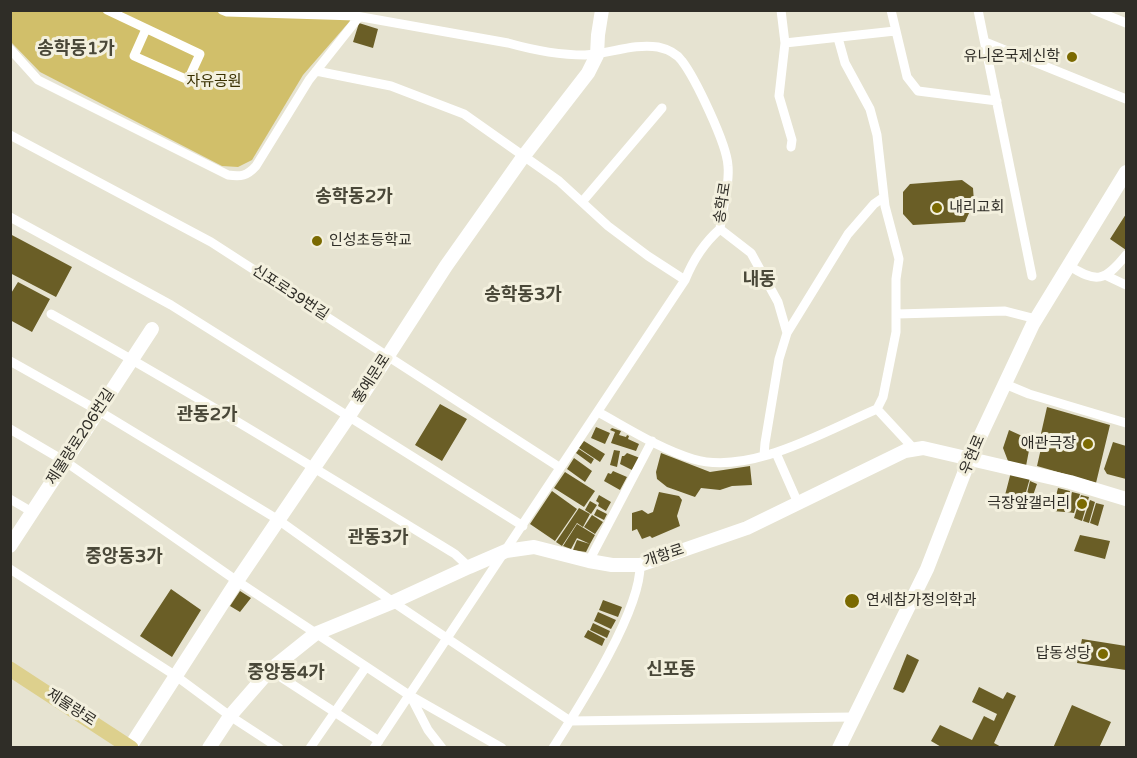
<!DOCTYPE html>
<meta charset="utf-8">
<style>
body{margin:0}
#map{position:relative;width:1137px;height:758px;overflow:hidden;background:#e6e3d1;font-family:"Varela Round",sans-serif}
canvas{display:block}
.frame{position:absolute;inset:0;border:12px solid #2f2d27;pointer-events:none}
</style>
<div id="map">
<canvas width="1137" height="758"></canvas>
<div class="frame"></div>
</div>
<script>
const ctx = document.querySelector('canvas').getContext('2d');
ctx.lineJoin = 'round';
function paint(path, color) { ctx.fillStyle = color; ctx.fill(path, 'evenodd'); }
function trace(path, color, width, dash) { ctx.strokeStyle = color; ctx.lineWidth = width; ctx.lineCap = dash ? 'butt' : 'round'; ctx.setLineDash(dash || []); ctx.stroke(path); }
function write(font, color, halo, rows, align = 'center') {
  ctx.font = font + ' "Varela Round","Noto Sans KR",sans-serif'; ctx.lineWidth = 6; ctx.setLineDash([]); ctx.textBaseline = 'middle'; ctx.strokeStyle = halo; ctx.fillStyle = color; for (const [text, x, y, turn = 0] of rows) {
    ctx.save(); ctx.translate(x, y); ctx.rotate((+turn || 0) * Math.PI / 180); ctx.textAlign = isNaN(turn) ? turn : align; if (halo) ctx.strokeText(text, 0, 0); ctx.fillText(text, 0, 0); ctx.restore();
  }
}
paint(new Path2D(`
 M348 10 350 21 303 75 252 160 238 167 222 166 40 72 11 42V11Z`), '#d1bf6a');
paint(new Path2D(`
 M359 23 378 29 373 48 353 42Z
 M962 180 973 188 974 202 965 222 913 225 903 214V192L910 184Z
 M1126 214V250L1110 239Z
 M10 234 72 267 56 297 10 273Z
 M18 282 50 299 32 332 10 320V295Z
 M440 404 467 419 442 461 415 445Z
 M1047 407 1110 425 1096 483 1037 466 1042 444 1047 439 1040 438Z
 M596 427 610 433 605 444 591 438Z
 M612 428 621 431 619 435 626 437 627 435 629 436 628 439 639 444 636 451 611 443 615 432 610 430Z
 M1009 430 1031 440 1026 466 1008 461 1003 448Z
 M584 441 605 454 600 462 579 448Z
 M1113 442 1126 446V479L1107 474 1104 469Z
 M579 449 594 459 591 464 576 453Z
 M614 450 620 451 617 467 610 465Z
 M627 453 640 458 632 470 620 464 622 456H624Z
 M661 453 710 472 750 466 752 485 732 486 720 490 701 488 695 497 667 487 657 479 656 472Z
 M574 458 592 471 585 482 567 469Z
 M613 471 627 477 620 490 604 481 608 473 611 474Z
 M565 472 595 491 584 507 554 488Z
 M1011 472 1030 478 1022 506 1004 499Z
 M1030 481 1037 484 1029 507 1024 506Z
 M1058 488 1070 491 1065 512 1052 511Z
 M552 491 577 509 555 541 530 524Z
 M659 492 679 496 682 500 677 516 680 526 652 538 650 536 642 539 637 529 632 531V513L642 510 648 514 653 512Z
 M1072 492 1080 494 1074 513 1067 512Z
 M599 495 611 502 606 511 598 506 599 503 596 501Z
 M1081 495 1089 497 1082 521 1074 518Z
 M1090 500 1095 502 1089 523 1083 521Z
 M590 501 597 505 591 514 585 510Z
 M1096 503 1104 505 1098 526 1090 523Z
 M579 508 590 514 583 527 577 523 562 546 556 542Z
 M597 509 607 514 604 520 594 515Z
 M592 515 603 522 595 534 584 527Z
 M577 524 595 535 590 544 577 538 571 549 563 546Z
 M1080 535 1110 541 1105 559 1074 551Z
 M577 540 590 544 586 552 573 550Z
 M171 589 201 610 172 657 140 636Z
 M240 591 251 598 240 612 230 606Z
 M603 600 622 607 618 617 599 610Z
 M598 612 616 620 611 629 594 621Z
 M593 623 610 631 607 638 590 630Z
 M588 630 605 639 602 646 584 637Z
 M1082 639 1126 646V670L1077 663Z
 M907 654 919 660 905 691 903 693 893 689Z
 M979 687 1003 699 1007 692 1016 696 994 743 1003 748H943L931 741 940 725 972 740 984 716 994 721 997 714 972 702Z
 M1072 705 1111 722 1099 748H1053Z`), '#6a5e26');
trace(new Path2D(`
 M107 10 200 54 188 80 134 56 146 29
 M222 10 227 12 356 16 508 43C533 50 559 55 585 55 609 54 634 43 658 47 667 49 677 54 682 61 695 78 727 144 728 166 730 185 722 210 720 229 704 243 693 260 685 280L374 748
 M781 10 785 43 779 96 792 140 791 147
 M891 10 907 77 918 91 997 101
 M978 10 1032 276
 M1094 10 1126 23
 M838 38 845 63 870 109 877 135 885 206 899 259 896 279V332L883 397 877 409
 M985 42 1126 99
 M785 43 895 31
 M10 49 38 80 228 175C241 177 247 176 256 166L309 80 359 17
 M316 71 391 86 464 114 559 181 608 226 648 256 685 280
 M10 135 211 242 559 467
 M582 202 662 108
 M10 217 171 305 523 526
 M720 229 751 253 778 302 787 333
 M1068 265C1097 284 1105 281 1126 255
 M1107 276 1126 285
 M51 314C188 390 321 472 455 554L469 567
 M897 314 1005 311 1036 319
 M10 361 99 411 277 519 393 602 570 721 852 717
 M1005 384 1029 394 1126 423
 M877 409 915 450
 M598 412C629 429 660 449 693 459 750 476 825 431 877 409
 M10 429 66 462 237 581 409 695 502 748
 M776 453 798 503
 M764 455 765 443 779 359 787 333 848 234 874 204 884 197
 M10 499 32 512
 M589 561 652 441
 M10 569 176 676 230 716 279 748
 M270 670 379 741
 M411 697 428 730 442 748
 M310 748 366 667
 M553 748C579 707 641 611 640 565`), '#fff', 9);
trace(new Path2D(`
 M10 546 152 329
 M130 747 237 581 349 416 446 266 523 157 588 73 597 55 598 35 602 10
 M209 748 230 716 270 670 315 634 393 602 469 567 506 551 534 547 589 561 612 565H640L747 528 905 451 923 448 1070 482 1126 499
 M839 748 927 569 970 458 1033 324 1126 172`), '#fff', 14);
trace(new Path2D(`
 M10 669 131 748`), '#ddd08d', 15);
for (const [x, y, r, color] of [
 [1072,57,6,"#7b6a01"],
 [937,208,6,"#7b6a01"],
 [317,241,6,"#7b6a01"],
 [1088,444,6,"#7b6a01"],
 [1082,504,6,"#7b6a01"],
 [852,601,8,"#7b6a01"],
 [1103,654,6,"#7b6a01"]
]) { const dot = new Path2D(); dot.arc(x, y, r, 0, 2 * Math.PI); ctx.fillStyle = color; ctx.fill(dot); trace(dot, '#f3f0de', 2); }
write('15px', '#2f2d27', '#f3f0de', [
 ["유니온국제신학",1060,57],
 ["내리교회",949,208,"left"],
 ["인성초등학교",329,241,"left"],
 ["애관극장",1076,444],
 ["극장앞갤러리",1070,504],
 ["연세참가정의학과",866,601,"left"],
 ["답동성당",1091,654]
], 'right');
write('15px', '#382f00', '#f3f0de', [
 ["자유공원",214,82]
]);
write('15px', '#2f2d27', '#f3f0de', [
 ["송학로",723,203,-81],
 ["신포로39번길",290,293,33],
 ["홍예문로",372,379,-57],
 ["제물량로206번길",81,437,-57],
 ["우현로",973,455,-67],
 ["개항로",664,556,-18],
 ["제물량로",71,708,33]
]);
write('bold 18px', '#4a4839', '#f3f0de', [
 ["송학동1가",76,49],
 ["송학동2가",354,197],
 ["내동",759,280],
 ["송학동3가",523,295],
 ["관동2가",207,415],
 ["관동3가",378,538],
 ["중앙동3가",124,557],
 ["신포동",671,670],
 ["중앙동4가",286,673]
]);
</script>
